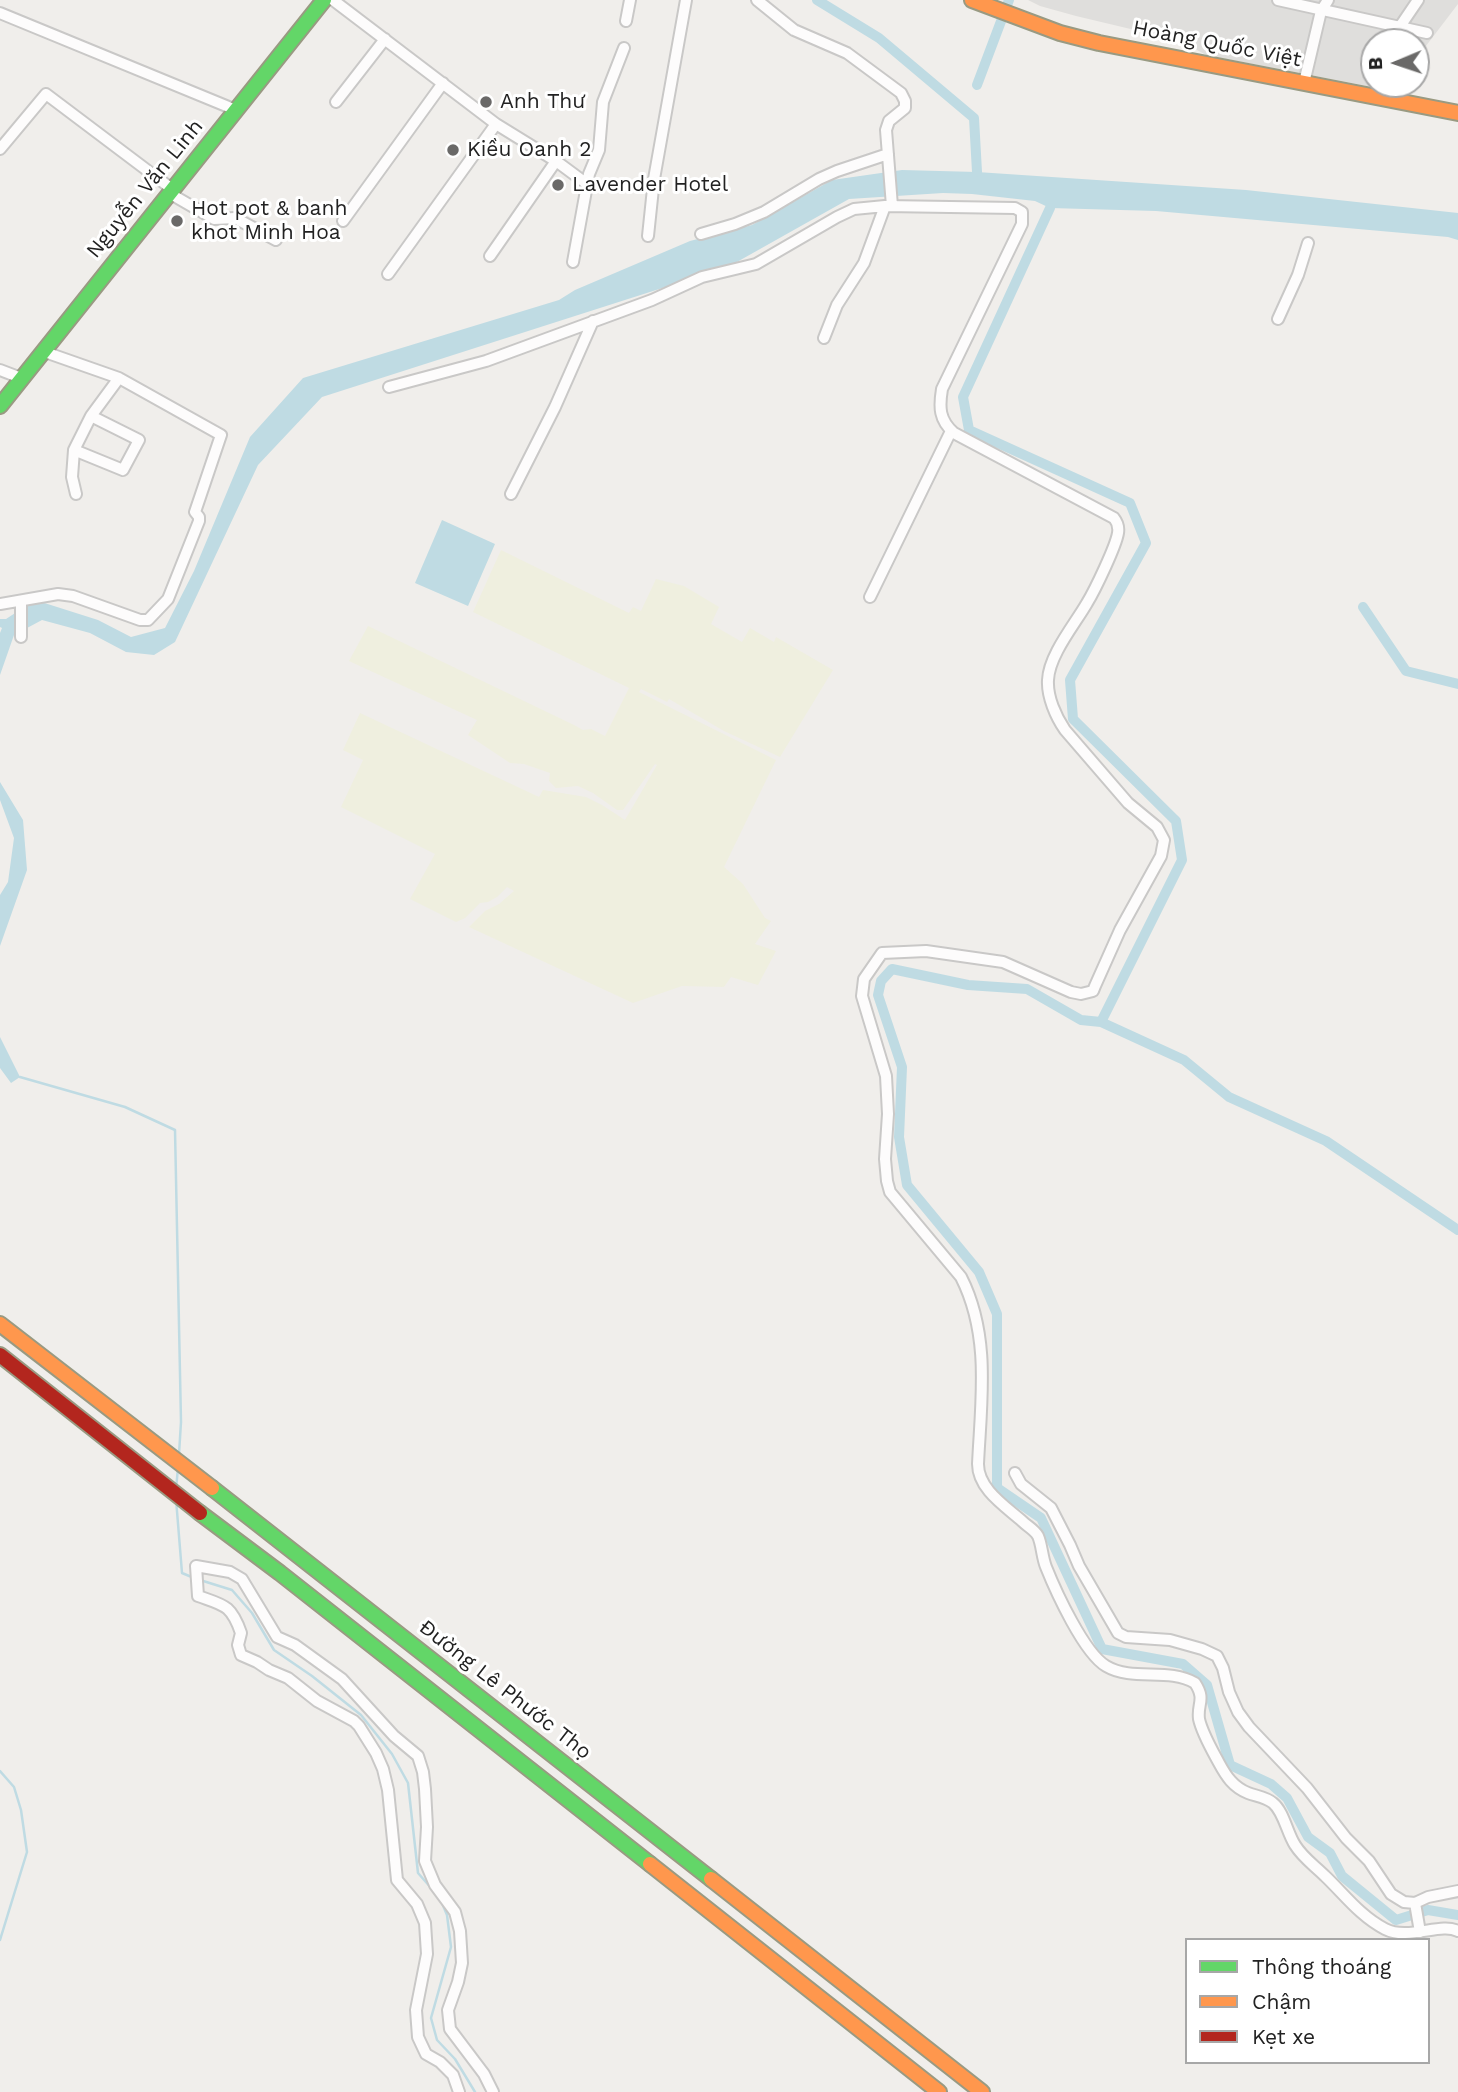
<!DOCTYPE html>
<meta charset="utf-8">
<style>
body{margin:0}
#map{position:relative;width:1458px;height:2092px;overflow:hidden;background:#f0eeeb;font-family:"Work Sans",sans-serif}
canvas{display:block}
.legend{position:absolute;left:1185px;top:1938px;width:245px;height:126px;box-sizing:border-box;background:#fff;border:2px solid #a7a7a7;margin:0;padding:9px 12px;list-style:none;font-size:21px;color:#222}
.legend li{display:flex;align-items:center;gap:14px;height:35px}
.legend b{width:35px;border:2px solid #a7a7a7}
.north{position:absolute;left:1360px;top:28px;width:70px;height:70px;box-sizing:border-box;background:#fff;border:2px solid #a7a7a7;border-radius:50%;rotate:268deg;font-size:19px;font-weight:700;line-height:28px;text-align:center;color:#222}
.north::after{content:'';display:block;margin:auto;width:24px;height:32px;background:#6a6968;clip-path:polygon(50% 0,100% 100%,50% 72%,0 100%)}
</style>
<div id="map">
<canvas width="1458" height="2092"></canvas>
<ul class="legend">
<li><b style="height:9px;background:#63d668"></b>Thông thoáng</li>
<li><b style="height:9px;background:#ff974d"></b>Chậm</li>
<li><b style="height:9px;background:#b3261e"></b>Kẹt xe</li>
</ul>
<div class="north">B</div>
</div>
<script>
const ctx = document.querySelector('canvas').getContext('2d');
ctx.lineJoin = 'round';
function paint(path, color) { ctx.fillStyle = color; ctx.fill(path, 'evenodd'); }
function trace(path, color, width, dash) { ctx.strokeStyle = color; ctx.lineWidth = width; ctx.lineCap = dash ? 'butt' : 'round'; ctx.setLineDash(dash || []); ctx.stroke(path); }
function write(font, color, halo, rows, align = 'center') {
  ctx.font = font + ' "Work Sans",sans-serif'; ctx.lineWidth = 6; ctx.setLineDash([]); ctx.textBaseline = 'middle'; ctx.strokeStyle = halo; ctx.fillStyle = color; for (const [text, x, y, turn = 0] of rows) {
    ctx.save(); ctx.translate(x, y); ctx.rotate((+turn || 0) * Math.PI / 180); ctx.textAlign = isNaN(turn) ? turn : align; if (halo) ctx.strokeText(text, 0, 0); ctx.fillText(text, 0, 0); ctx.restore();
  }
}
paint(new Path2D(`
 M1028 0H1458V4L1416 59V42H1374V84H1398L1393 91 1206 55 1181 41 1076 16 1040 6Z`), '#dfdedc');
paint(new Path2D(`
 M501 550 629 613 633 607 641 611 656 579 684 586 719 607 711 624 742 642 750 628 774 642 776 637 833 670 780 757 724 731 669 699 667 702 641 689 639 692 776 760 724 867 743 884 765 918 771 921 755 944 776 951 758 985 731 977 724 987 682 986 633 1003 469 927 485 911 499 904 514 891 507 887 497 897 488 902 480 903 465 918 456 922 410 899 435 854 341 807 363 760 343 750 360 713 539 797 543 790 586 797 602 805 625 820 657 765 655 764 623 810H617L593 793 578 786 556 788 549 781 550 773 524 764 510 763 468 735 477 720 349 661 368 626 574 725 583 730 591 729 605 736 629 688 473 612Z`), '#efefdf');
paint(new Path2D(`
 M902 170 977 172 1246 190 1458 213V240L1448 237 1156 211 1050 208 1035 201 972 194 943 193 849 199 728 267 322 397 258 465 175 642 154 655 126 652 90 633 42 620 14 635 0 675V633L2 628 0 627V619H6L35 600 98 620 131 637 165 628 194 571 250 437 303 378 559 300 575 290 690 241 752 225 832 180Z
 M442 520 495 544 468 606 415 583Z
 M0 782 23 820 27 870 0 946V895L8 882 14 838 0 800Z
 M0 1037 20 1077 11 1083 0 1068Z`), '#bfdbe3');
trace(new Path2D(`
 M20 1077 125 1107 175 1130 181 1422 179 1454
 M176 1489 178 1468
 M176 1499 182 1573 194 1578
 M200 1580 232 1590 252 1613 274 1650 312 1676 361 1715 392 1754 408 1783 418 1873 432 1889
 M0 1771 14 1787 21 1810 27 1852 0 1940
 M442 1903 447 1915 451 1947 431 2018 437 2040 455 2059 475 2092`), '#bfdbe3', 2.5);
trace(new Path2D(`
 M817 0 879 38 974 118 977 172
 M977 85 1009 0
 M1050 208 963 397 969 430 1130 503 1146 543 1070 680 1073 719 1176 821 1182 860 1101 1022
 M1363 607 1406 671 1458 684
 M1458 1230 1326 1141 1229 1097 1184 1060 1101 1022 1081 1020 1027 989 968 985 892 969 881 981 878 995 902 1067 899 1137 907 1185 979 1272 997 1314V1488L1041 1518 1102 1649 1183 1664 1207 1685 1230 1765 1271 1784 1287 1798 1308 1837 1330 1853 1342 1876 1396 1920 1428 1910 1458 1915`), '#bfdbe3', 10);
const street = new Path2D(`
 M333 0 496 124 556 161 587 184
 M757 0 794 30 847 53 901 93 905 101V108L889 121 886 130 892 206
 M1278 0 1427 33
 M0 13 236 110
 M626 21 630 0
 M1399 28 1418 0
 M1304 83 1321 11 1328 0
 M336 102 385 39
 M0 149 46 94 172 189
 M169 193 214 219 235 218 276 240
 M343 221 443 83
 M701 234 735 224 764 212 819 179 837 171 888 154
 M648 236 654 179 686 0
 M490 256 556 161
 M573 262 589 174 599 150 603 102 624 48
 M388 274 496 124
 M1278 319 1298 275 1308 243
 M824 338 837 305 864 263 885 206
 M42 351 119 378 91 416 139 440 123 470 74 450 91 416
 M0 370 21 378
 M389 387 486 361 652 300 702 277 756 264 837 217 854 209 885 206 1015 208 1022 212V224L942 389C939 407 939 420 954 433L1114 518C1118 523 1119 527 1118 533 1116 546 1095 590 1087 603 1075 624 1049 655 1048 680 1047 697 1056 717 1065 730L1128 803 1157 827 1164 840 1161 856 1120 930 1095 986 1093 991 1081 994 1071 992 1003 962 926 951 882 953 864 979 862 996 886 1076 888 1114 885 1159 887 1181 890 1192 961 1277C991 1336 981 1401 978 1464 978 1489 1005 1506 1022 1521 1027 1526 1035 1530 1038 1536 1042 1545 1042 1557 1046 1567 1056 1592 1084 1653 1106 1666 1133 1682 1168 1667 1195 1683 1206 1700 1197 1703 1199 1719 1202 1733 1212 1750 1219 1763 1226 1776 1233 1787 1248 1793 1256 1796 1266 1797 1273 1803 1284 1812 1287 1833 1295 1845 1303 1858 1314 1865 1325 1876 1344 1894 1360 1916 1385 1929 1408 1941 1441 1922 1458 1931
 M74 450 72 477 76 494
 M511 494 555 407 593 321
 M870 597 951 431
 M21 602V637
 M0 604 58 594 73 596 140 620H148L168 599 199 521V517L195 512 221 435 119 378
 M1015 1473 1021 1484 1051 1508 1070 1545 1079 1566 1118 1633 1126 1637 1170 1640 1202 1649 1217 1656 1223 1668 1229 1692 1238 1712 1249 1727 1307 1788 1346 1838 1369 1861 1391 1894 1404 1902 1415 1903 1420 1932
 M1415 1903 1428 1897 1458 1891
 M459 2092 453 2075 440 2062 426 2054 418 2037 416 2010 427 1954 425 1923 417 1904 397 1880 388 1790 383 1769 376 1753 359 1726 354 1721 317 1701 288 1678 269 1670 257 1662 241 1655 238 1645 241 1633C231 1604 223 1605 198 1596L196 1566 230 1572 242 1579 277 1637 295 1645 342 1679 394 1736 418 1756 423 1772 425 1789 427 1827 425 1861 435 1885 455 1912 460 1931 462 1963 458 1982 448 2010 450 2029 484 2074 493 2092`);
const fast = new Path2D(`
 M0 406 324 0
 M212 1488 711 1879
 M200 1513 280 1573 650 1864`);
const slow = new Path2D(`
 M972 0 1060 33 1099 43 1458 113
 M0 1324 212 1488
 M650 1864 939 2092
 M711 1879 982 2092`);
const jam = new Path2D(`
 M0 1355 200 1513`);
trace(street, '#c9c8c7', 14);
trace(fast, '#999a82', 18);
trace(slow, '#999a82', 18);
trace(jam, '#999a82', 18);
trace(street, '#fdfcfc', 10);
trace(fast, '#63d668', 14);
trace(slow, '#ff974d', 14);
trace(jam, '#b3261e', 14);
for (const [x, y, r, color] of [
 [486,102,7,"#6a6968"],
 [453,150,7,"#6a6968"],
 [558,185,7,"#6a6968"],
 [177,221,7,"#6a6968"]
]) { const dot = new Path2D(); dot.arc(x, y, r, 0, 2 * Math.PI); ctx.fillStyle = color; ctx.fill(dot); trace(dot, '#fff', 2.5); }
write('21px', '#222', '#fff', [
 ["Hoàng Quốc Việt",1217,44,11],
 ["Nguyễn Văn Linh",145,189,-51],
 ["Đường Lê Phước Thọ",505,1690,38]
]);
write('21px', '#222', '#fff', [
 ["Anh Thư",500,102],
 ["Kiều Oanh 2",467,150],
 ["Lavender Hotel",572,185],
 ["Hot pot & banh",191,209],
 ["khot Minh Hoa",191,233]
], 'left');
</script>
